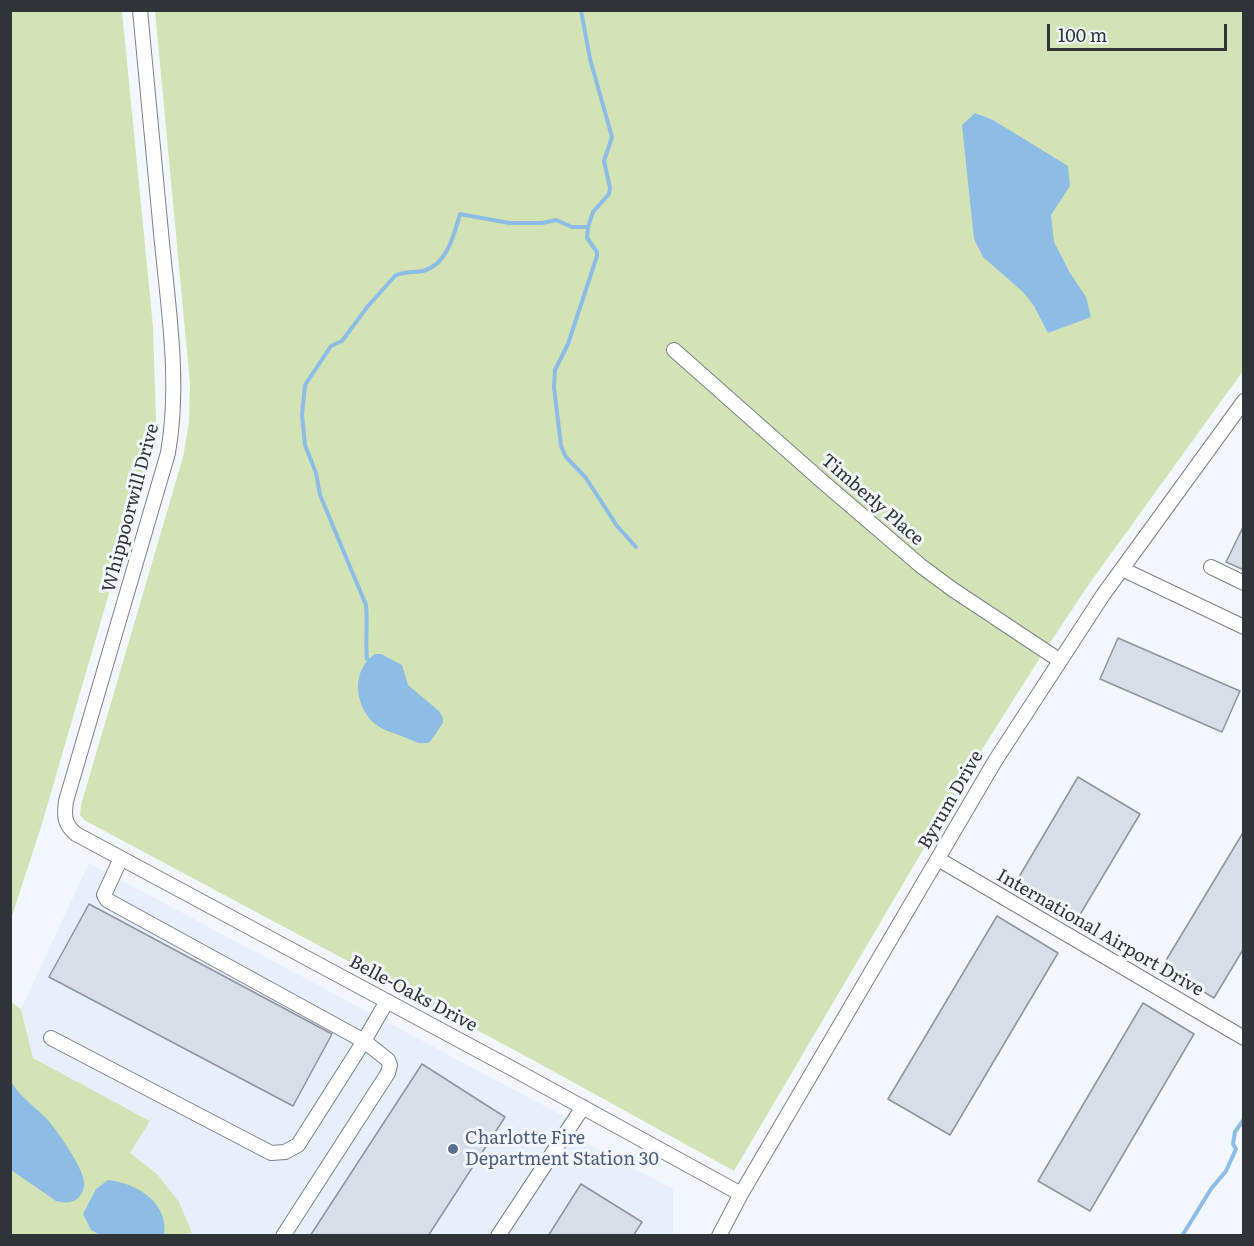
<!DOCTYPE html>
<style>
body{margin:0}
#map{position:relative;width:1254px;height:1246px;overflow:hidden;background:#f3f7fd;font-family:Literata,serif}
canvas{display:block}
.frame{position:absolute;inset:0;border:12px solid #303337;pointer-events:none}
.scale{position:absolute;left:1047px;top:24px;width:180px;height:27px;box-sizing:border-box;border:3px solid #303337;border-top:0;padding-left:8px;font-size:18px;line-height:21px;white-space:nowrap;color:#303337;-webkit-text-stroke:4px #f3f7fd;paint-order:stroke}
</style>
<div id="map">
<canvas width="1254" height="1246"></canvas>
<div class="frame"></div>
<div class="scale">100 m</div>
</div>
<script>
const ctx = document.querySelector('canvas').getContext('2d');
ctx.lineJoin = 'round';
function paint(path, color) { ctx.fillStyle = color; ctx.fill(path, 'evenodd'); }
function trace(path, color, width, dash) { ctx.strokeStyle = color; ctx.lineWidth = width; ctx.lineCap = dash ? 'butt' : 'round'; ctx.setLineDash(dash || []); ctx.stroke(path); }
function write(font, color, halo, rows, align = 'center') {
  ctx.font = font + ' Literata,serif'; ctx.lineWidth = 6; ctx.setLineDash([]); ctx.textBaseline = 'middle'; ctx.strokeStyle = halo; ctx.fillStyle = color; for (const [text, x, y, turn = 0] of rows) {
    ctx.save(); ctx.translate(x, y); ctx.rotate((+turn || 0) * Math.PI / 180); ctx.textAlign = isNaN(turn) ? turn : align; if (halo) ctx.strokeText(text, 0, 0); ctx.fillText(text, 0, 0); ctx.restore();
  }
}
paint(new Path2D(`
 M89 863 567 1118 578 1127 573 1136 673 1189V1235H169L192 1233 157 1174 129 1153 150 1121 33 1058 21 1009Z`), '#e7effd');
paint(new Path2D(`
 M11 10 122 11 153 326 156 419 151 449 41 827 11 919Z
 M155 11H1243V371L1089 584 1036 664 983 748 734 1171 531 1059 84 820 80 815 81 805 183 457 189 422 190 384Z
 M10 1001 21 1009 33 1058 150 1121 130 1153 157 1174 179 1202 192 1233 169 1236 11 1235Z`), '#d4e3b6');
paint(new Path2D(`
 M975 113 993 120 1068 166 1070 186 1051 215 1054 242 1070 273 1086 297 1091 317 1048 333 1034 306 1023 292 983 257 974 239 962 125Z
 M375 654H381L402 665 408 685 439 711 443 718V723L430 742C421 746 412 740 404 737 394 733 382 730 374 723 354 705 351 670 375 654Z
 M11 1081C19 1096 34 1106 46 1118 57 1130 82 1166 84 1181 85 1188 82 1194 78 1198 71 1204 64 1203 56 1201L11 1170Z
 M108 1180C137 1183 169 1203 164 1235H100L91 1230 83 1214 96 1189Z`), '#8dbde6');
trace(new Path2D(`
 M581 10 590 59 612 137 604 161 610 188 609 194 593 212 588 227 587 238 597 252V256L568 344 555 370 554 387 561 446 566 457 586 478 617 526 636 547
 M367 659C365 641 368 624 366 605L320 495 316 473 305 445 302 415 305 385 331 346 342 341 368 306 395 276C403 271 413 273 423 271 447 265 454 235 460 214L509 223H542L556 220 572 227H588
 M1182 1236 1211 1189 1226 1171 1236 1149 1233 1144 1235 1132 1244 1119`), '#8dbde6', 4);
const building = new Path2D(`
 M1244 525V570L1226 562Z
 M1118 638 1240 691 1222 732 1100 679Z
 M1078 777 1140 814 1078 918 1016 882Z
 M1244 831V948L1214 998 1162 967Z
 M89 904 332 1034 293 1106 49 977Z
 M997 916 1058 953 950 1135 888 1099Z
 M1143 1003 1194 1034 1090 1211 1038 1181Z
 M422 1064 505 1117 428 1236H310Z
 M581 1184 642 1222 633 1236H548Z`);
paint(building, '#d8dde8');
trace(building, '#8e939d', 1.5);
const minor = new Path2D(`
 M140 10C147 88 154 166 162 243 169 313 180 384 168 453L66 801C64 816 64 824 76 834L513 1069 741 1194
 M674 350 823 482 921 566 952 589 1059 660
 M1211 567 1244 583
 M1122 569 1244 627
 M938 859 1244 1038
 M51 1038 271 1153 285 1152 298 1145 364 1041 107 900 104 895 121 858
 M283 1236 388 1073 390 1065 388 1060 364 1041 387 1001
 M498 1236 583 1107
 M719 1236 741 1194 995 761 1103 595 1244 401`);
trace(minor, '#7b818a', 16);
trace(minor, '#fff', 14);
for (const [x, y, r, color] of [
 [453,1149,6,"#5c6f8a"]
]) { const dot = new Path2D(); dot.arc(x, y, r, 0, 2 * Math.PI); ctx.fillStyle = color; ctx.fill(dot); trace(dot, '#f3f7fd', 2); }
write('18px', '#303337', '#f3f7fd', [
 ["Timberly Place",872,500,41],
 ["Whippoorwill Drive",131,508,-75],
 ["Byrum Drive",951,800,-60],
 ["International Airport Drive",1100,933,30],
 ["Belle-Oaks Drive",413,994,28]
]);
write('18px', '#4e5e75', '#f3f7fd', [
 ["Charlotte Fire",465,1139],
 ["Department Station 30",465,1160]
], 'left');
</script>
